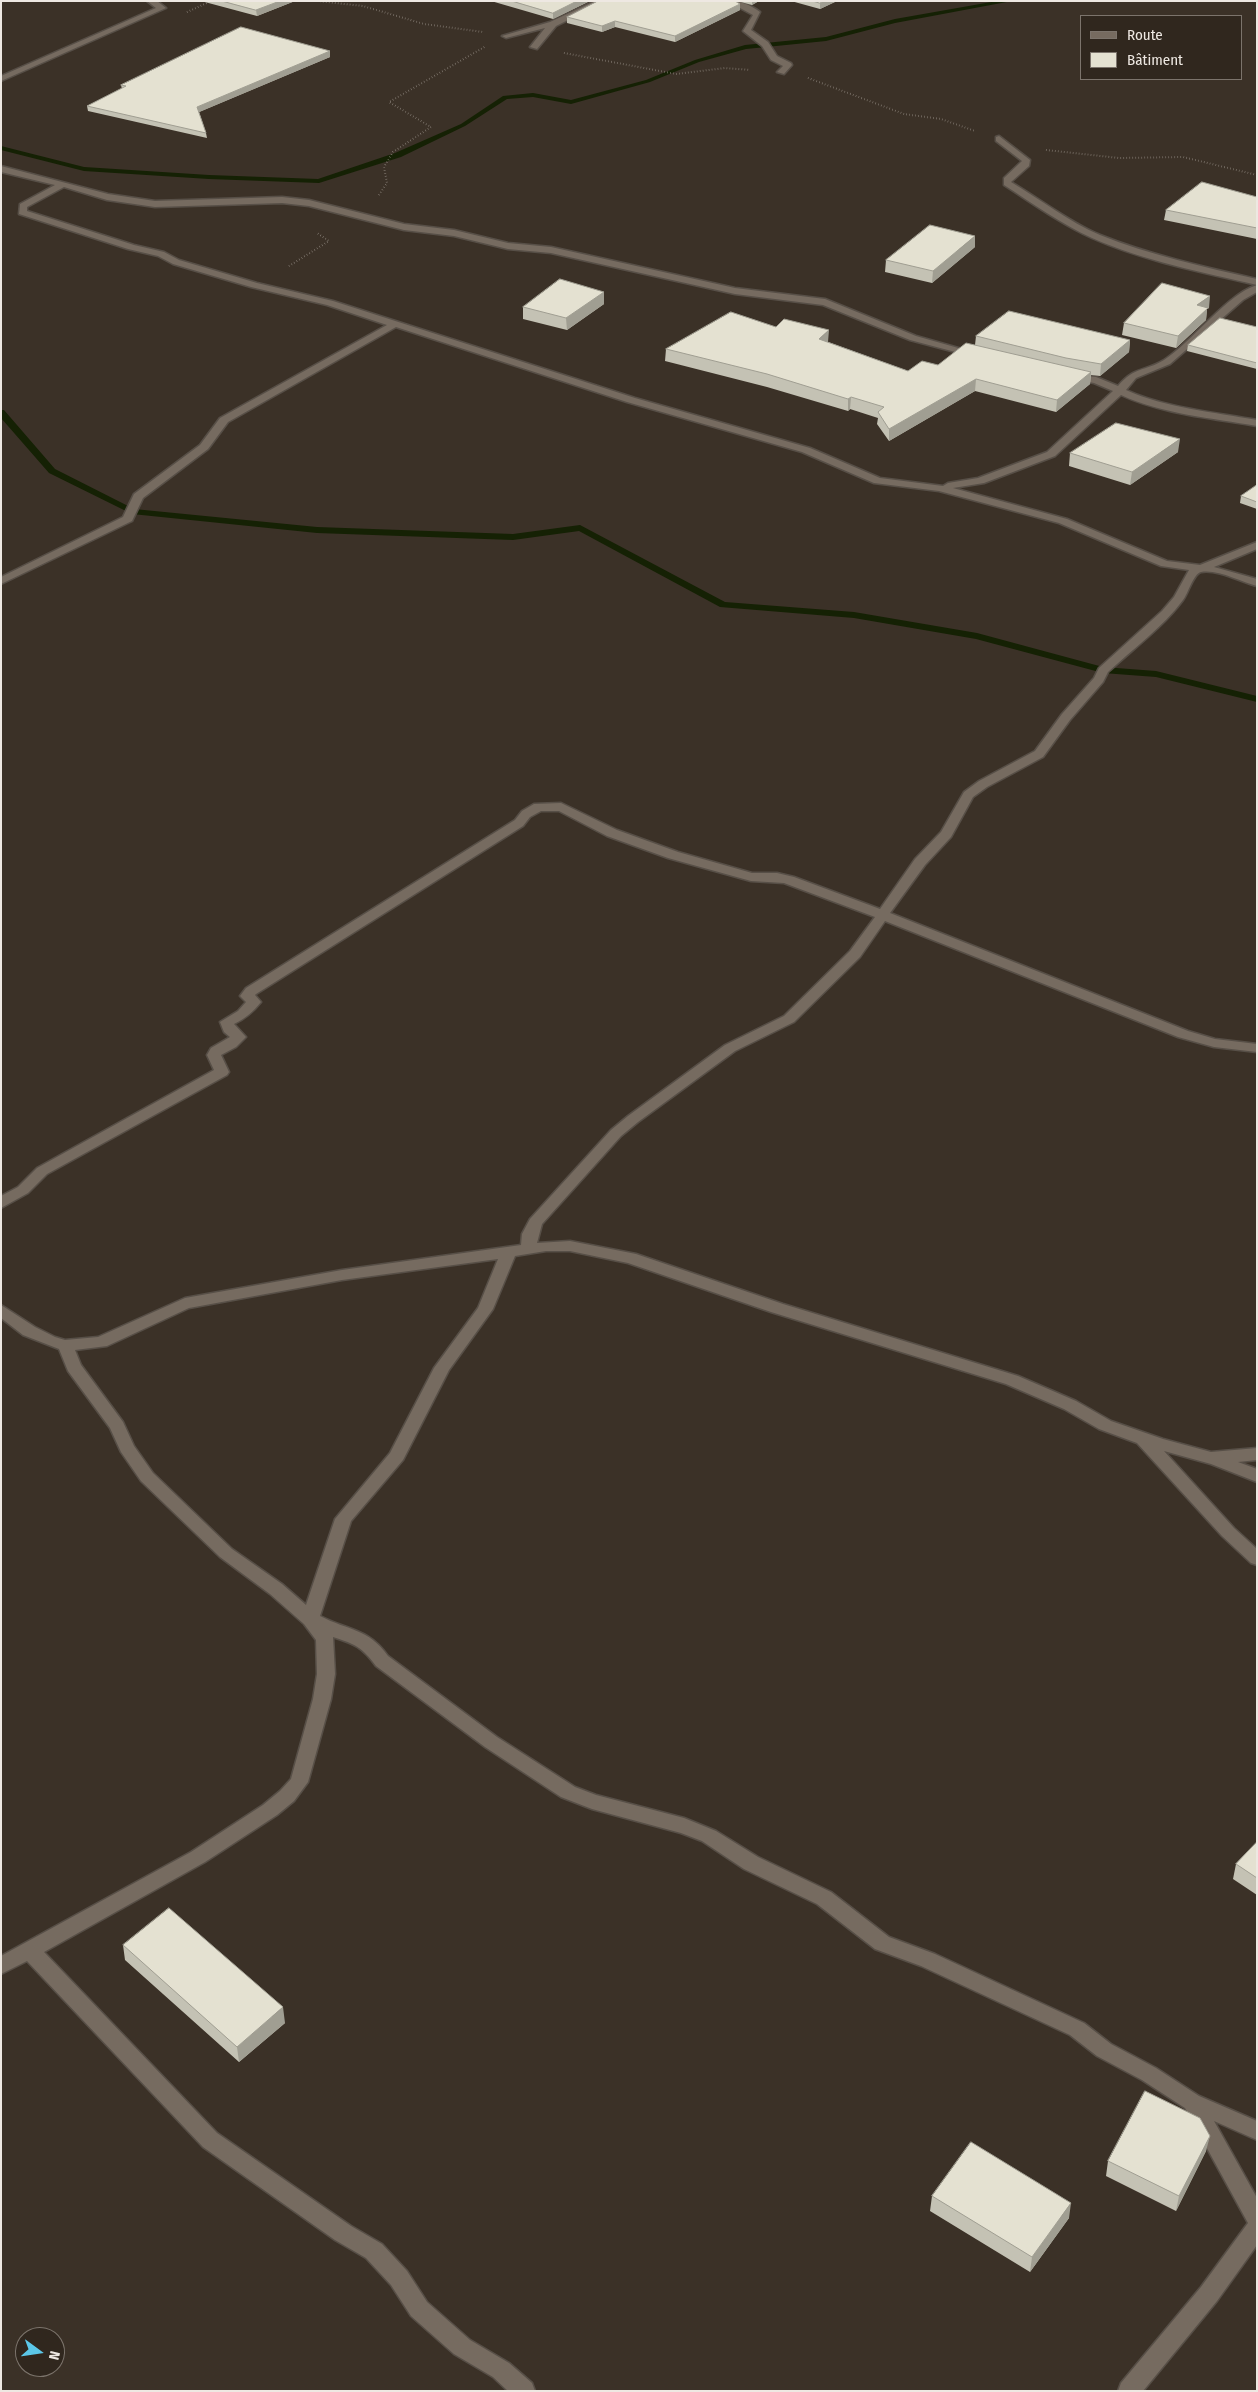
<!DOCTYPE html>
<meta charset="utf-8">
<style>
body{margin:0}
#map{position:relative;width:1258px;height:2392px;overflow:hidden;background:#3b3127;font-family:"Fira Sans Condensed",sans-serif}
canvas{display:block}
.frame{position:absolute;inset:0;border:2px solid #eee8e2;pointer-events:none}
.legend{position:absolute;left:1080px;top:15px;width:162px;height:65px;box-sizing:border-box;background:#30271e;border:1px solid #7c746c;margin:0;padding:6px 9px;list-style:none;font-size:15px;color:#eee8e2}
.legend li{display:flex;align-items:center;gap:10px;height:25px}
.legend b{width:25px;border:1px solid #7c746c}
.north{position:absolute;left:15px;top:2327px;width:50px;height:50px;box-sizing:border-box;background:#30271e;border:1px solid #7c746c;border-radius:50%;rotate:104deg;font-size:14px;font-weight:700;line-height:20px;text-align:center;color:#eee8e2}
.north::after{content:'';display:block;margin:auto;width:18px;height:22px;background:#5cc7e8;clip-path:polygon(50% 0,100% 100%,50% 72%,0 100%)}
</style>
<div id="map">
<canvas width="1258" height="2392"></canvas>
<div class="frame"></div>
<ul class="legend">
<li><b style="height:6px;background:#766b60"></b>Route</li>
<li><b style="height:14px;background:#e4e1d1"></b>Bâtiment</li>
</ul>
<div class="north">N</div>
</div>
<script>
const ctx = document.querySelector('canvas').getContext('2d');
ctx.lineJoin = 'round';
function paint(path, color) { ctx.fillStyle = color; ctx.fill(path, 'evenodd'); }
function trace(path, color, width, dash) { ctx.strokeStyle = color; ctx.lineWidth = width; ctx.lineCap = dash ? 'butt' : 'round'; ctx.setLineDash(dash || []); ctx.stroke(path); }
paint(new Path2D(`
 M997 1H1012L895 23 826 41 746 49 699 62 650 82 571 104 533 97 507 99 465 126 401 157 319 183 209 179 84 171 1 150V146L84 167 209 175 318 179 395 153 461 124 503 96 533 93 571 100 646 80 695 60 745 45 826 37 895 19Z
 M1 410H4L55 469 134 509 317 527 513 534 580 525 725 602 854 612 977 633 1103 667 1156 671 1257 696V702L1156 677 1103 673 976 639 854 618 720 607 579 531 513 540 317 533 132 514 49 473 1 418Z`), '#152104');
const street = new Path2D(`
 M147 1H157L166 8 1 81V76L156 8Z
 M595 1H606L556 26 537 49 530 47 545 28 506 38 502 36 550 22Z
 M727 1C741 1 749 4 760 12L751 30 768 42 777 56 791 63 792 65 784 74 777 72 783 66 771 60 762 46 743 31 753 15Z
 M999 136 1030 160 1029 166 1011 182C1040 199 1069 222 1100 235 1150 255 1204 267 1257 279V285C1202 272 1144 261 1092 238 1061 224 1032 203 1004 185V178L1022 161 996 141V137Z
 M1 166 108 194 155 201 282 197 309 200 404 224 454 230 508 243 551 247 735 288 825 299 916 336 983 355 978 358 910 340 823 305 735 294 551 253 508 249 454 236 404 230 309 206 282 203 155 207 107 200 64 187 27 207V211L134 245 164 252 179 260 257 283 333 301 635 398 810 448 880 478 943 486 948 483 978 478 1047 452 1113 391 1094 383 1067 378V374L1096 377 1118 386C1135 366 1144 372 1164 360 1192 342 1227 294 1257 285V292L1243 300 1170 364 1136 378 1126 390C1166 408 1213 412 1257 420V426C1212 418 1162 414 1121 395L1055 456 984 483 953 488 1067 519 1167 561 1200 565 1257 542V549L1214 567 1257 579V586C1241 582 1218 569 1201 572 1193 574 1188 594 1183 600 1163 627 1133 649 1108 672L1103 682 1070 720 1043 757 987 787 973 797 951 837 925 865 890 913 1188 1031 1215 1039 1257 1044V1052L1214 1047 1178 1037 885 921 860 957 794 1022 735 1051 638 1122 621 1136 542 1224 537 1243 570 1241 636 1254 783 1304 1018 1376 1076 1401 1111 1421 1163 1439 1211 1452 1257 1448V1460L1238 1462 1257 1469V1482L1211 1464 1164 1451 1234 1528 1257 1549V1565L1251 1563 1222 1536 1137 1443 1099 1429 1064 1409 1006 1384 771 1312 628 1263 570 1251H546L515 1256 493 1309 449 1370 403 1460 351 1521 320 1616C349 1631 368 1628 388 1656L497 1737 575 1787 596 1795 684 1818 716 1831 758 1857 831 1892 889 1937 935 1954 1084 2023 1111 2044 1156 2068 1199 2096 1257 2121V2140L1214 2121 1257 2198V2245L1217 2301 1143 2391H1118L1121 2383 1201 2287 1248 2223 1185 2108 1142 2080 1097 2056 1070 2035 921 1966 875 1949 817 1904 744 1869 702 1841 681 1833 592 1809 561 1797 485 1747 376 1666C362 1647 355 1644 333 1637L335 1674 331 1699 308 1782 294 1801 277 1815 205 1862 44 1952 217 2133 351 2226 382 2244 407 2271 427 2302 470 2340 509 2363 532 2383 535 2391H508L493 2377 454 2354 411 2316 391 2285 366 2258 335 2240 203 2147 27 1961 1 1974V1956L191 1852 263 1805 280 1791 291 1779 313 1699 317 1674 316 1640 304 1624 270 1594 220 1557 141 1481 121 1452 110 1428 68 1371 59 1349 23 1335 1 1318V1305L35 1327 55 1337 65 1340 98 1337 185 1298 342 1270 521 1245 522 1234 530 1219 611 1130 628 1116 725 1045 784 1016 850 951 875 917 784 883 751 881 668 858 607 836 559 811H541L530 817 523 826 256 994 255 995 261 1002C253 1012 246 1018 234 1024L246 1037 236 1047 221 1055 229 1072 227 1075 47 1174 28 1193 1 1208V1196L18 1187 37 1168 214 1070 207 1055 211 1048 230 1037 224 1032 220 1022 238 1011 246 1002 240 996 246 988 515 820 522 811 534 804 561 803 617 830 678 852 752 873H777L794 877 880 909 915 859 941 832 964 792 979 781 1035 751 1062 714 1094 678 1099 668 1162 611 1174 597 1189 570 1161 566 1059 523 939 491 874 483 802 452 627 402 396 327 228 422 208 449 143 498 132 521 1 584V577L123 517 134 494 200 445 220 418 387 325 327 305 251 287 173 264 158 256 128 249 19 214 20 204 55 185 1 172ZM498 1259 478 1308 434 1368 390 1453 335 1519 306 1605 282 1584 232 1549 153 1473 134 1446 123 1422 81 1365 75 1350 107 1346 189 1308 342 1280Z`);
trace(street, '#574f47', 3);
trace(new Path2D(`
 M317 1 363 6 424 24 483 32
 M187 12 211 1
 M564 53 676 74 725 68 750 70
 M808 78 904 114 941 119 975 131
 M1046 150 1119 158 1183 157 1257 175
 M379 195 387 183 384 167 393 152 431 127 389 102 486 46
 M289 266 329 241 317 233`), '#989088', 2, [0.5, 2.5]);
paint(street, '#766b60');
paint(new Path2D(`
 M201 1H295L257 16Z
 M491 1H590L553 19Z
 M737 1H759L752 5Z
 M791 1H837L820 9Z
 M740 4V10L675 42 615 27 602 32 567 23V17Z
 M330 51V57L199 112 206 133 207 138 88 111 87 106 122 89 121 85Z
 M1257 197V239L1164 220 1166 210Z
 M975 247 932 283 885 272 886 260Z
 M604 292V304L567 330 523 319V307Z
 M1209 308 1207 309 1206 320 1176 348 1122 335 1124 323Z
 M776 327 828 342 908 371 938 365 975 345 976 336 1130 340 1129 352 1100 376 1091 375 1090 384 1056 412 975 391 889 441 877 424 878 418 850 409 848 411 767 387 665 361 666 349Z
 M1257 327V369L1187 351 1188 345Z
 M1178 452 1130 485 1069 466 1070 453Z
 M1257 485V509L1240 503 1241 496Z
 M1257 1842V1895L1233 1879 1236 1864Z
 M123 1945 285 2023 239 2062 125 1960Z
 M1206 2151 1176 2211 1106 2176 1108 2161Z
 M932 2196 1069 2218 1030 2272 930 2211Z`), '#c4c2b4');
paint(new Path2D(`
 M280 1H295L257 16 256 10Z
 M577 1H590L553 19V13Z
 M752 1H759L752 5Z
 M824 1H837L820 9V3Z
 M740 4V10L675 42V36Z
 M615 21V27L602 32V26Z
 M330 51V57L197 113V107Z
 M975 236V247L932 283 933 271Z
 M604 292V304L567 330 566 318Z
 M1210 296 1209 308 1207 309 1206 320 1176 348 1178 336 1197 305Z
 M829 330 828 342 819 351V339Z
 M1130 340 1129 352 1100 376 1101 364Z
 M1091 372 1090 384 1056 412 1057 400Z
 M976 379 975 391 889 441V429Z
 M851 397 850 409 848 411V399Z
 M1180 439 1178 452 1130 485 1132 472Z
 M283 2007 285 2023 239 2062 237 2047Z
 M1210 2136 1206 2151 1176 2211 1179 2196Z
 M1071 2203 1069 2218 1030 2272 1032 2257Z`), '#a09e92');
const building = new Path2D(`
 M222 1H280L256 10Z
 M512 1H577L553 13Z
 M598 1H735L740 4 675 36 615 21 602 26 567 17Z
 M813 1H824L820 3Z
 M241 27 330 51 197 107 206 133 87 106 126 86 121 85Z
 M1202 182 1257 197V228L1166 210Z
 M930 225 975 236 933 271 886 260Z
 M560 279 604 292 566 318 523 307Z
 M1162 283 1210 296 1197 305 1208 308 1178 336 1124 323Z
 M1009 311 1130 340 1101 364 1066 358 976 336Z
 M731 312 776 327 784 319 829 330 819 339 908 371 922 361 938 365 966 343 1091 372 1057 400 976 379 889 429 878 412 884 407 851 397 848 399 767 374 666 349Z
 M1220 318 1257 327V363L1188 345Z
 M1116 423 1180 439 1132 472 1070 453Z
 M1257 485V502L1241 496Z
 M1257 1842V1878L1236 1864Z
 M169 1908 283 2007 237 2047 123 1945Z
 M1145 2091 1200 2118 1210 2136 1179 2196 1108 2161Z
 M971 2142 1071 2203 1032 2257 932 2196Z`);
paint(building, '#e4e1d1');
trace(building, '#a09e92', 1);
</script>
